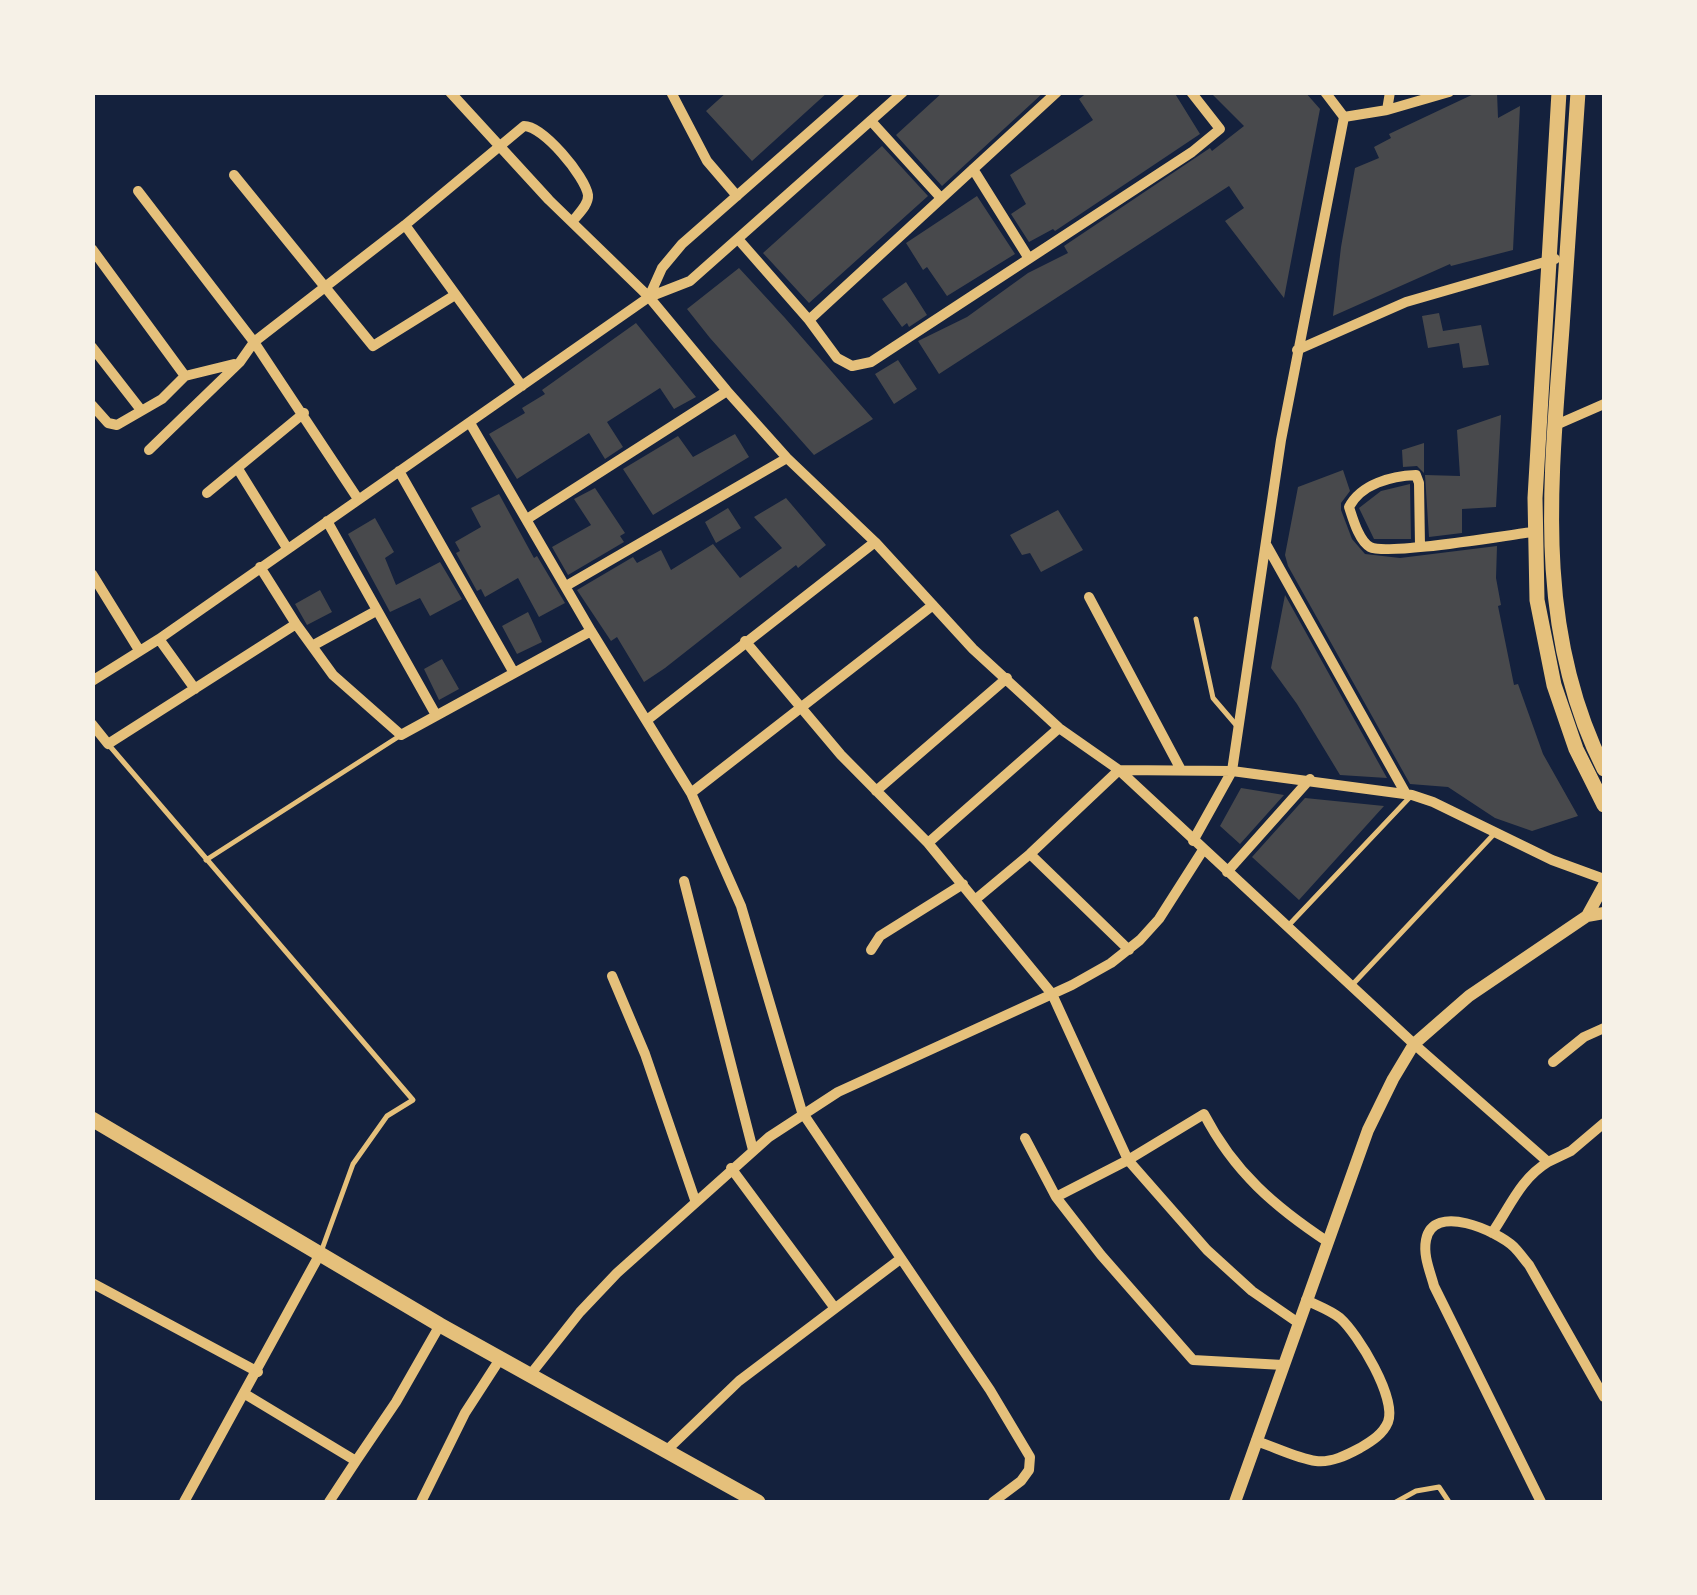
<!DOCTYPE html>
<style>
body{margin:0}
#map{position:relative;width:1697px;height:1595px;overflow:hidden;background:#14213d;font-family:"DejaVu Sans",sans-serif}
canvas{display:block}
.frame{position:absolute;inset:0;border:95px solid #f6f1e7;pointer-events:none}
</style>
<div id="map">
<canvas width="1697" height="1595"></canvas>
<div class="frame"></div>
</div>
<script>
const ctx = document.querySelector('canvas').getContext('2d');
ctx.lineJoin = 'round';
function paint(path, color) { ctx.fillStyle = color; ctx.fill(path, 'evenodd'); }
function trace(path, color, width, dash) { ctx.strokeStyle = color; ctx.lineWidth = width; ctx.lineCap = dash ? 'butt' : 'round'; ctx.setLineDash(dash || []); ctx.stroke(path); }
paint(new Path2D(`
 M727 92H828L752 161 706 111Z
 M943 92H1044L942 186 896 135Z
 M1088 92H1174L1200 134 1055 231 1053 229 1029 242 1011 214 1026 204 1010 175 1093 120 1079 99Z
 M1210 92H1305L1320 109 1284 298 1225 221 1244 208 1229 186 939 374 918 341 967 317 1028 273 1068 253 1064 246 1210 148 1212 151 1244 126Z
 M1478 92H1497L1498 118 1520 106 1513 250 1451 266 1450 264 1333 316 1341 247 1355 168 1379 158 1374 147 1391 138 1389 134Z
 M882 146 928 196 809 303 763 253Z
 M977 196 1015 254 947 296 927 267 923 270 906 243Z
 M739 268 785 318 873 419 814 455 710 338 687 309Z
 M906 282 927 315 909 327 907 323 902 327 882 299Z
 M1439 313 1443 331 1481 325 1489 365 1463 368 1459 343 1428 348 1422 316Z
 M636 323 696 397 674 409 660 388 607 422 623 447 605 459 589 433 517 479 489 434 525 413 522 408 545 394 542 390Z
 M898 360 917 389 894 404 875 374Z
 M1501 415 1496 507 1462 509V533L1429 537 1425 475 1460 476 1457 430Z
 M735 434 749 457 653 515 623 469 678 436 693 457Z
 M1424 443V473L1417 466 1403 467 1402 450Z
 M1343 470 1350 491 1341 503V510L1352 539 1365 554 1400 558 1497 546 1496 578 1501 605 1498 606 1514 685 1518 684 1543 754 1578 816 1532 831 1495 818 1448 787 1410 784 1288 566 1285 555 1298 487Z
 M1410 484 1411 539H1374L1359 508 1381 491Z
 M595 488 625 533 620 536 624 542 568 575 552 547 591 525 574 499Z
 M499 494 534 558 537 556 565 603 539 617 518 578 485 597 481 589 477 591 456 553 460 551 455 542 481 527 471 508Z
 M786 498 826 545 798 568 796 565 665 668 644 682 617 637 611 641 577 590 633 557 637 563 661 550 671 570 713 544 740 578 782 548 754 517Z
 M728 508 741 528 716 543 705 522Z
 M1058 510 1083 550 1041 572 1030 553 1022 555 1010 535Z
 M375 518 394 552 385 558 396 585 440 562 462 599 430 616 420 598 390 612 348 534Z
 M320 590 332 612 307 625 295 604Z
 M1285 595 1387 778 1340 775 1297 704 1271 668Z
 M528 612 542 642 517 654 502 626Z
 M442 659 459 689 439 700 424 669Z
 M1241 788 1284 795 1240 844 1220 826Z
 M1305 798 1384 806 1299 900 1252 857Z`), '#48494c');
trace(new Path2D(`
 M1196 619 1213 698 1237 726
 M108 744 413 1100 387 1116 353 1164 321 1252
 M206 860 398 737
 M1287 927 1410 797
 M1353 984 1495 833
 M1396 1502 1416 1491 1439 1487 1449 1502`), '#e5c07b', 5);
trace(new Path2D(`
 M450 92 549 200 649 297 727 391 787 458 875 542 973 649 1059 728 1119 770 1414 1044 1548 1162C1520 1179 1510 1207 1492 1233
 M671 92 707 161 737 196
 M1387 110 1390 92
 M1344 117 1387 110 1449 92
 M871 121 940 197
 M973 169 1028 257
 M234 175 373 346 455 295
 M138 191 254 342 358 499
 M405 225 522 386
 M738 239 809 320 837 358 852 366 871 362 1192 152 1220 129 1191 92
 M92 249 185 376
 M649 297 662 268 682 244 855 92
 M809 320 1057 92
 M92 347 141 410
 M1297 350 1406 302 1555 259
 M92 405 108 423 117 425 162 399 185 376 234 364
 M470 423 591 631 691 793 741 906 802 1112 990 1390 1030 1457 1029 1470 1021 1481 993 1502
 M1556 425 1604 404
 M149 450 240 362 254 342 405 225 524 126C543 126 585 176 588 195 589 205 577 215 572 222
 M238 469 287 548
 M399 471 514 673
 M207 493 304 413
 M527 519 727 391
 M327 521 436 715
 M1267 546 1406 794
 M1420 546 1419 483 1416 475C1391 476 1361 484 1349 507 1353 519 1359 541 1370 547 1387 556 1507 535 1533 532
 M260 567 296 624 333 675 401 735 591 631
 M92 574 139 650
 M566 586 787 458
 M1089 597 1180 768
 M159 639 195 689
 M745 641 841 755 928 843 1052 994 1128 1160 1207 1250 1252 1291 1297 1322
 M312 646 376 611
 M92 681 159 639 649 297 690 281 903 92
 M647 720 875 542
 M92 724 108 744 296 624
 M876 791 1007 678
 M691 793 933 605
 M1193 841 1232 771 1281 440 1344 117 1325 92
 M928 843 1059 728
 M1030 854 1129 950
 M1227 872 1310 779
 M684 881 753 1150
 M976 899 1030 854 1119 770 1232 771 1412 795 1433 802 1552 860 1604 879
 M871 950 880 936 963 884
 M612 976 645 1054 695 1200
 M1553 1062 1584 1037 1604 1028
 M1025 1138 1056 1197 1128 1160 1204 1114C1234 1172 1275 1207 1328 1242
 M1548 1162 1571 1151 1604 1123
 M731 1168 834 1307
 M1056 1197 1101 1255 1193 1360 1283 1365
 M92 1283 258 1372
 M530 1375 580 1312 617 1273 769 1137 838 1092 1072 985 1111 963 1140 940 1159 919 1203 850
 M245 1394 356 1461 329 1502
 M1256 1441C1275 1447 1296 1458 1316 1461 1331 1463 1347 1455 1360 1448 1372 1441 1383 1434 1388 1422 1397 1398 1358 1334 1340 1318 1330 1310 1318 1306 1306 1300
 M667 1450 739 1381 899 1260
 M356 1461 396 1402 440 1325
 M184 1502 321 1252
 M421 1502 465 1413 500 1359
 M1541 1502 1434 1286C1430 1271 1423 1256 1426 1240 1433 1202 1497 1231 1514 1247 1519 1252 1524 1259 1529 1265L1604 1397`), '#e5c07b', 10);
trace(new Path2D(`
 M1587 916 1604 885
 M1235 1502 1368 1130 1393 1079 1414 1044 1469 996 1587 916 1604 913`), '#e5c07b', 12);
trace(new Path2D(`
 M92 1119 440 1325 758 1502`), '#e5c07b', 15);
trace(new Path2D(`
 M1559 92 1535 498 1537 600 1554 685 1576 749 1604 805
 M1578 92C1572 171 1568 250 1562 328 1551 479 1533 628 1604 769`), '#e5c07b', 15);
</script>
